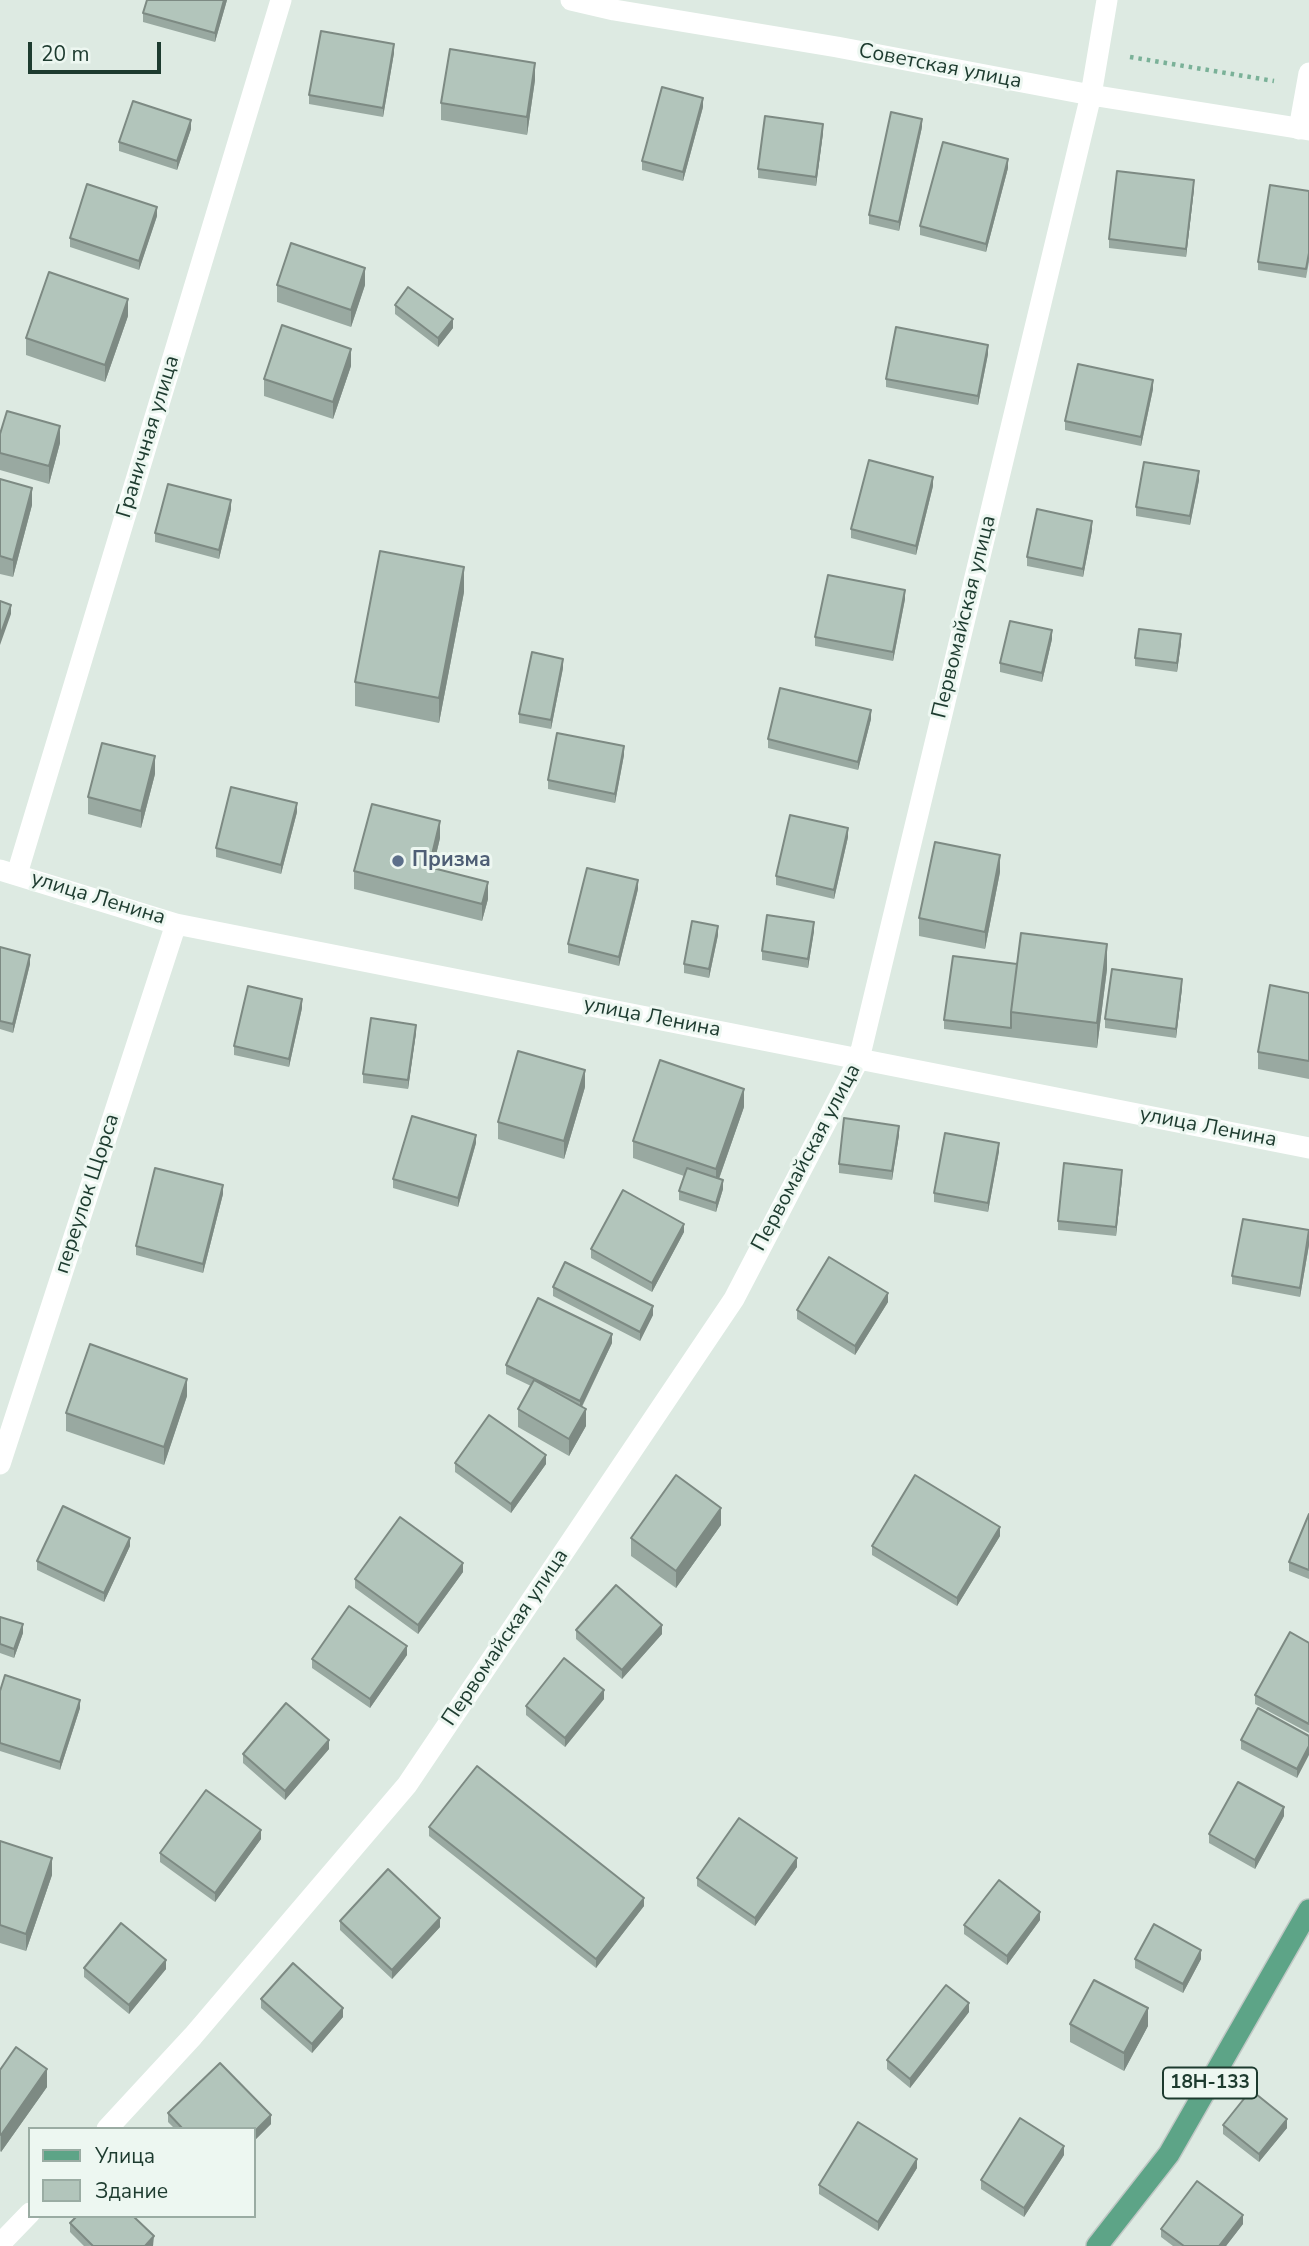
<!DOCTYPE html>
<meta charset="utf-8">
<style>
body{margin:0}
#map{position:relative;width:1309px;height:2246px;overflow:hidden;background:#ddeae2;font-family:"Nunito Sans",sans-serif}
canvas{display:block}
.legend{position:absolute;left:28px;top:2127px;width:228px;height:91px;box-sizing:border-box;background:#edf7f1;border:2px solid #9aaca3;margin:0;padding:9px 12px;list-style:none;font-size:21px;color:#1d3b2f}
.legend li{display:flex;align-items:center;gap:14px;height:35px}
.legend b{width:35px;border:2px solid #9aaca3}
.scale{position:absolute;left:28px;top:42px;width:133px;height:32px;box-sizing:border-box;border:4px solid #1d3b2f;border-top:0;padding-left:9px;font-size:21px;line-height:24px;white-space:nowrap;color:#1d3b2f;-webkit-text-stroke:5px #edf7f1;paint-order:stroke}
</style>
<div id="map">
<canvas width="1309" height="2246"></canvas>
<ul class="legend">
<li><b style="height:9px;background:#5da487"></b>Улица</li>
<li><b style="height:19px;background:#b2c5bb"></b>Здание</li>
</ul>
<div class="scale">20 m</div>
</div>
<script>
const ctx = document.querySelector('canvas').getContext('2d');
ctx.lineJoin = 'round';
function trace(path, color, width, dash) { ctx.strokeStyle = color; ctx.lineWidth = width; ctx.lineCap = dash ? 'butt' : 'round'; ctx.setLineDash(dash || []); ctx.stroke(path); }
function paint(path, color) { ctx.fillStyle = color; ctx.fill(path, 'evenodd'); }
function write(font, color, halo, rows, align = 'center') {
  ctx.font = font + ' "Nunito Sans",sans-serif'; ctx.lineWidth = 6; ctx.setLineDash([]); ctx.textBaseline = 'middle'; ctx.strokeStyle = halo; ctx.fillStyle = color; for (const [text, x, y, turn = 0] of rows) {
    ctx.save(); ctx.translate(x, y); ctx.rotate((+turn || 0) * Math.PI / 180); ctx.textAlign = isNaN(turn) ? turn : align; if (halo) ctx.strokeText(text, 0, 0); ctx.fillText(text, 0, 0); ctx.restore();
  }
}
const primary = new Path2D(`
 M1097 2246 1169 2154 1309 1910`);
trace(primary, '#c0c8c5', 24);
trace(new Path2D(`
 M1130 57 1274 81`), '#7ab198', 4.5, [3.5, 5]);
trace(new Path2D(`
 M1299 129 1309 73`), '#fff', 21);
trace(new Path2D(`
 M571 0 614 10 837 47 1091 95 1309 130
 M0 870 176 924 1309 1148
 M17 874 281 0
 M0 1464 176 924
 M107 2129 193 2036 407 1785 734 1299 859 1059 1091 95 1107 0
 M0 2244 30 2213`), '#fff', 21);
trace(primary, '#5da487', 21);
paint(new Path2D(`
 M227 0 215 42 143 22V13Z
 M394 53 383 117 309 104V95Z
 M535 80 527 135 441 120V103Z
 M703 107 683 181 642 170V161Z
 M922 127 899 231 869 224V215Z
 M191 129 177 170 119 151V142Z
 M823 133 816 186 758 178V169Z
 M1008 168 986 252 920 235V226Z
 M1194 189 1186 257 1109 248V239Z
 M1309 191V262L1306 278 1258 270V262Z
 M157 216 139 270 70 247V238Z
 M277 285H365L351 327 277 302Z
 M395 305 453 328 438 347 395 314Z
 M128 316 105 382 26 355V338Z
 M988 354 978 405 886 387V379Z
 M351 366 333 419 264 396V379Z
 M1153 389 1141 446 1065 430V421Z
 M0 434 60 443 49 484 0 470Z
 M0 479 32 505 13 577 0 574Z
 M1199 480 1190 525 1136 516V507Z
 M933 486 916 555 851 538V529Z
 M231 509 219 559 155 542V533Z
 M1092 530 1083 577 1027 566V557Z
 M464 592 439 723 355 706V682Z
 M905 599 893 661 815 646V637Z
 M1052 639 1042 682 1000 672V663Z
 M1181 643 1177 672 1135 666V658Z
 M563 668 551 729 519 723V714Z
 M871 719 858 770 768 748V739Z
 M624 755 615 803 548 789V780Z
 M155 774 141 828 88 814V797Z
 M297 812 281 874 216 857V848Z
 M848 837 834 899 776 885V876Z
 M440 838 433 868 488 899 482 921 354 889V871Z
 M1000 872 985 949 919 936V918Z
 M638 889 619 966 568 953V944Z
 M814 931 808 968 762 960V951Z
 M718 935 709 978 684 973V964Z
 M0 947 30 964 13 1033 0 1029Z
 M1017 964 1107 969 1097 1048 944 1029V1020Z
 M1182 988 1176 1038 1105 1028V1019Z
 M1309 993V1079L1258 1069V1052Z
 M302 1008 289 1067 234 1055V1046Z
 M416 1033 408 1089 363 1083V1074Z
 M585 1087 564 1159 498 1139V1122Z
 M744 1107 719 1179 723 1189 716 1212 679 1200V1191L684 1176 633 1158V1141Z
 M899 1135 892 1180 839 1173V1164Z
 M476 1143 458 1207 393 1188V1179Z
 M999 1151 988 1212 934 1202V1193Z
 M1122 1179 1116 1236 1058 1230V1221Z
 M223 1194 203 1273 136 1255V1246Z
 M1309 1230V1245L1300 1297 1232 1284V1276Z
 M684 1232 652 1292 591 1258V1249Z
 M553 1287 653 1315 640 1341 553 1296Z
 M888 1302 855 1355 797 1319V1310Z
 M612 1343 582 1407 586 1426 569 1456 518 1427V1409L531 1386 506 1374V1365Z
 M187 1396 164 1465 66 1431V1413Z
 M455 1463 546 1464 511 1513 455 1472Z
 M1309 1514V1579L1289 1571V1562Z
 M721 1525 676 1588 631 1556V1538Z
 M1000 1536 957 1606 872 1555V1546Z
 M130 1546 104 1602 37 1570V1561Z
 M463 1572 418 1634 355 1588V1579Z
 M0 1617 23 1633 14 1658 0 1653Z
 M576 1630 662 1634 622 1679 576 1639Z
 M1309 1643V1733L1255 1704V1695Z
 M407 1655 370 1708 312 1668V1659Z
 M0 1691 80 1708 60 1770 0 1751Z
 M604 1699 565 1747 526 1715V1706Z
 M1309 1736 1297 1778 1241 1749V1740Z
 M329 1749 285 1800 243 1763V1754Z
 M1284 1816 1255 1869 1209 1843V1834Z
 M429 1827 644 1906 596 1968 429 1836Z
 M261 1839 215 1902 160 1862V1853Z
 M0 1841 52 1875 26 1951 0 1943Z
 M797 1867 755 1926 697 1886V1878Z
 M1040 1920 1007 1965 964 1934V1925Z
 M340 1921 440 1927 392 1979 340 1930Z
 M1135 1959H1201L1183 1993 1135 1968Z
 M84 1968 166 1969 129 2014 84 1977Z
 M261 1999 343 2017 312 2053 261 2008Z
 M969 2012 910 2088 887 2069V2060Z
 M1070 2024 1148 2026 1124 2071 1070 2042Z
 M0 2070 47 2087 1 2152 0 2151Z
 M168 2113 271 2124 254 2141V2129H175L168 2122Z
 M1223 2125 1287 2128 1259 2162 1223 2134Z
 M1064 2155 1024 2217 981 2189V2180Z
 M917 2168 878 2231 819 2194V2185Z
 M70 2223 154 2245 84 2246 70 2232Z
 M1243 2224 1226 2246H1173L1161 2237V2229Z`), '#99a9a1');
paint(new Path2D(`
 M224 0H227L215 42V33Z
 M394 44V53L383 117V108Z
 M535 63V80L527 135V117Z
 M703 98V107L683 181V172Z
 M922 119V127L899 231V222Z
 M191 120V129L177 170V161Z
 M823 124V133L816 186V177Z
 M1008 159V168L986 252V244Z
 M1194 180V189L1186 257V249Z
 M157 207V216L139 270V261Z
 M365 268V285L351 327V310Z
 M128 299V316L105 382V365Z
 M453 319V328L438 347V338Z
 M988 345V354L978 405V396Z
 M351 349V366L333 419V402Z
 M1153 380V389L1141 446V437Z
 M60 426V443L49 484V466Z
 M1199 471V480L1190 525V516Z
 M933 477V486L916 555V546Z
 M32 488V505L13 577V560Z
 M231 500V509L219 559V550Z
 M1092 521V530L1083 577V569Z
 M464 567V592L439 723V698Z
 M905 590V599L893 661V652Z
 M11 605V614L0 645V636Z
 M1052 630V639L1042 682V673Z
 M1181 634V643L1177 672V663Z
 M563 659V668L551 729V720Z
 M871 710V719L858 770V762Z
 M624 746V755L615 803V794Z
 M155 756V774L141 828V811Z
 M297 803V812L281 874V865Z
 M440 821V838L429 884V867Z
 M848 828V837L834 899V890Z
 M1000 855V872L985 949V932Z
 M638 880V889L619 966V957Z
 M488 882V899L482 921V904Z
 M814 922V931L808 968V959Z
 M718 926V935L709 978V969Z
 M1107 944V969L1097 1048V1023Z
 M30 955V964L13 1033V1024Z
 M1182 979V988L1176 1038V1029Z
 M302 999V1008L289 1067V1059Z
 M416 1025V1033L408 1089V1080Z
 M585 1070V1087L564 1159V1141Z
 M744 1089V1107L716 1187V1169Z
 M899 1126V1135L892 1180V1171Z
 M476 1135V1143L458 1207V1198Z
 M999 1143V1151L988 1212V1203Z
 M1122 1170V1179L1116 1236V1227Z
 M723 1180V1189L716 1212V1203Z
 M223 1185V1194L203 1273V1264Z
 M684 1224V1232L652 1292V1283Z
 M1309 1236V1245L1300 1297V1288Z
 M888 1293V1302L855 1355V1346Z
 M653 1306V1315L640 1341V1332Z
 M612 1334V1343L580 1410V1401Z
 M187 1379V1396L164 1465V1447Z
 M586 1409V1426L569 1456V1439Z
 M546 1455V1464L511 1513V1504Z
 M721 1508V1525L676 1588V1571Z
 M1000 1527V1536L957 1606V1598Z
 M130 1538V1546L104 1602V1593Z
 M463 1563V1572L418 1634V1625Z
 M23 1624V1633L14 1658V1649Z
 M662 1625V1634L622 1679V1670Z
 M407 1646V1655L370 1708V1699Z
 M604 1690V1699L565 1747V1738Z
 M80 1700V1708L60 1770V1762Z
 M329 1740V1749L285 1800V1791Z
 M1309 1746V1755L1297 1778V1769Z
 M1284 1807V1816L1255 1869V1860Z
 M261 1830V1839L215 1902V1893Z
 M52 1858V1875L26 1951V1934Z
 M797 1858V1867L755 1926V1918Z
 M644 1898V1906L596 1968V1959Z
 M1040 1912V1920L1007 1965V1956Z
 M440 1918V1927L392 1979V1970Z
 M1201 1950V1959L1183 1993V1984Z
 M166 1960V1969L129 2014V2005Z
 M969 2003V2012L910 2088V2079Z
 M343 2008V2017L312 2053V2044Z
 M1148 2008V2026L1124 2071V2053Z
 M47 2069V2087L1 2152V2135Z
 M271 2115V2124L254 2141V2132Z
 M1287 2119V2128L1259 2162V2154Z
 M1064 2146V2155L1024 2217V2208Z
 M917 2159V2168L878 2231V2222Z
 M1243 2215V2224L1226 2246H1219Z
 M154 2236 153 2246H145Z`), '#7d8a83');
const building = new Path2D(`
 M147 0H224L215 33 143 13Z
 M321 31 394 44 383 108 309 95Z
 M450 49 535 63 527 117 441 103Z
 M662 87 703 98 683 172 642 161Z
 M133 101 191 120 177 161 119 142Z
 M891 112 922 119 899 222 869 215Z
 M765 116 823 124 816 177 758 169Z
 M943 142 1008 159 986 244 920 226Z
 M1117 171 1194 180 1186 249 1109 239Z
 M87 184 157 207 139 261 70 238Z
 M1270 185 1309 191V253L1306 269 1258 262Z
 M291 243 365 268 351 310 277 285Z
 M49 272 128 299 105 365 26 338Z
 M408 287 453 319 438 338 395 305Z
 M282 325 351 349 333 402 264 379Z
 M896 327 988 345 978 396 886 379Z
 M1078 364 1153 380 1141 437 1065 421Z
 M7 411 60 426 49 466 0 453V434Z
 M869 460 933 477 916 546 851 529Z
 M1144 462 1199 471 1190 516 1136 507Z
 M0 479 32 488 13 560 0 556Z
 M168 484 231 500 219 550 155 533Z
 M1037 509 1092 521 1083 569 1027 557Z
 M380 551 464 567 439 698 355 682Z
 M828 575 905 590 893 652 815 637Z
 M0 601 11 605 0 636Z
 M1010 621 1052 630 1042 673 1000 663Z
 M1139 629 1181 634 1177 663 1135 658Z
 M532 652 563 659 551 720 519 714Z
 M780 688 871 710 858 762 768 739Z
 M557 733 624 746 615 794 548 780Z
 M102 743 155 756 141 811 88 797Z
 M231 787 297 803 281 865 216 848Z
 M372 804 440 821 429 867 488 882 482 904 354 871Z
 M790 815 848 828 834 890 776 876Z
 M935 842 1000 855 985 932 919 918Z
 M587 868 638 880 619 957 568 944Z
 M767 915 814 922 808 959 762 951Z
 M692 921 718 926 709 969 684 964Z
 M1021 933 1107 944 1097 1023 1011 1012Z
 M0 947 30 955 13 1024 0 1021Z
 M953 956 1017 964 1011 1012V1028L944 1020Z
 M1112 969 1182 979 1176 1029 1105 1019Z
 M1270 985 1309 993V1061L1258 1052Z
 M248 986 302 999 289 1059 234 1046Z
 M371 1018 416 1025 408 1080 363 1074Z
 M518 1051 585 1070 564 1141 498 1122Z
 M660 1060 744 1089 716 1169 633 1141Z
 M412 1116 476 1135 458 1198 393 1179Z
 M844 1118 899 1126 892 1171 839 1164Z
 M945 1133 999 1143 988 1203 934 1193Z
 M1064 1163 1122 1170 1116 1227 1058 1221Z
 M155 1168 223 1185 203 1264 136 1246Z
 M687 1168 723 1180 716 1203 679 1191Z
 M623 1190 684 1224 652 1283 591 1249Z
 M1243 1219 1309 1230 1300 1288 1232 1276Z
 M829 1257 888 1293 855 1346 797 1310Z
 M565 1262 653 1306 640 1332 553 1287Z
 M538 1298 612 1334 580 1401 506 1365Z
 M90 1344 187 1379 164 1447 66 1413Z
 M534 1380 586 1409 569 1439 518 1409Z
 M489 1415 546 1455 511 1504 455 1463Z
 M676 1475 721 1508 676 1571 631 1538Z
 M915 1475 1000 1527 957 1598 872 1546Z
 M63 1506 130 1538 104 1593 37 1561Z
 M1309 1514V1570L1289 1562Z
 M400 1517 463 1563 418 1625 355 1579Z
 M616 1585 662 1625 622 1670 576 1630Z
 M349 1606 407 1646 370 1699 312 1659Z
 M0 1617 23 1624 14 1649 0 1644Z
 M1290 1632 1309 1643V1724L1255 1695Z
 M564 1658 604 1690 565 1738 526 1706Z
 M5 1675 80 1700 60 1762 0 1743V1691Z
 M286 1703 329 1740 285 1791 243 1754Z
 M1258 1708 1309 1736V1746L1297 1769 1241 1740Z
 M477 1766 644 1898 596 1959 429 1827Z
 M1238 1782 1284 1807 1255 1860 1209 1834Z
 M206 1790 261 1830 215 1893 160 1853Z
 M739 1818 797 1858 755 1918 697 1878Z
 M0 1841 52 1858 26 1934 0 1925Z
 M388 1869 440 1918 392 1970 340 1921Z
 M999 1880 1040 1912 1007 1956 964 1925Z
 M121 1923 166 1960 129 2005 84 1968Z
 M1154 1924 1201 1950 1183 1984 1135 1959Z
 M293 1963 343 2008 312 2044 261 1999Z
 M1094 1980 1148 2008 1124 2053 1070 2024Z
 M946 1985 969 2003 910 2079 887 2060Z
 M16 2047 47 2069 1 2135 0 2134V2070Z
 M220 2063 271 2115 254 2132V2129H183L168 2113Z
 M1251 2090 1287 2119 1259 2154 1223 2125Z
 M1020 2118 1064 2146 1024 2208 981 2180Z
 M858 2122 917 2159 878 2222 819 2185Z
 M1197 2181 1243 2215 1219 2246H1184L1161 2229Z
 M77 2216H133L154 2236 145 2246H93L70 2223Z`);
paint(building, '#b2c5bb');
trace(building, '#7d8a83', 2);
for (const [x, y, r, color] of [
 [398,861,7,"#5c6f8a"]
]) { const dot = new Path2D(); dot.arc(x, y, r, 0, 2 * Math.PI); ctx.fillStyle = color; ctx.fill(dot); trace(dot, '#edf7f1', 2.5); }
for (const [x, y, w] of [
 [1210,2083,94]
]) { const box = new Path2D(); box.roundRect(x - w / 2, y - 15.5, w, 31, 5); ctx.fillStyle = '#edf7f1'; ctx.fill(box); trace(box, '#1d3b2f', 2); }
write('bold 19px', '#1d3b2f', null, [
 ["18Н-133",1210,2083]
]);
write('21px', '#1d3b2f', '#edf7f1', [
 ["Советская улица",940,67,11],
 ["Граничная улица",149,437,-73],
 ["Первомайская улица",965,617,-76],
 ["улица Ленина",98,899,17],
 ["улица Ленина",652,1018,11],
 ["улица Ленина",1208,1128,11],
 ["Первомайская улица",807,1158,-62],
 ["переулок Щорса",88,1194,-72],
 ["Первомайская улица",506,1638,-56]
]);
write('bold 21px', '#4e5e75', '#edf7f1', [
 ["Призма",412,861]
], 'left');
</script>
